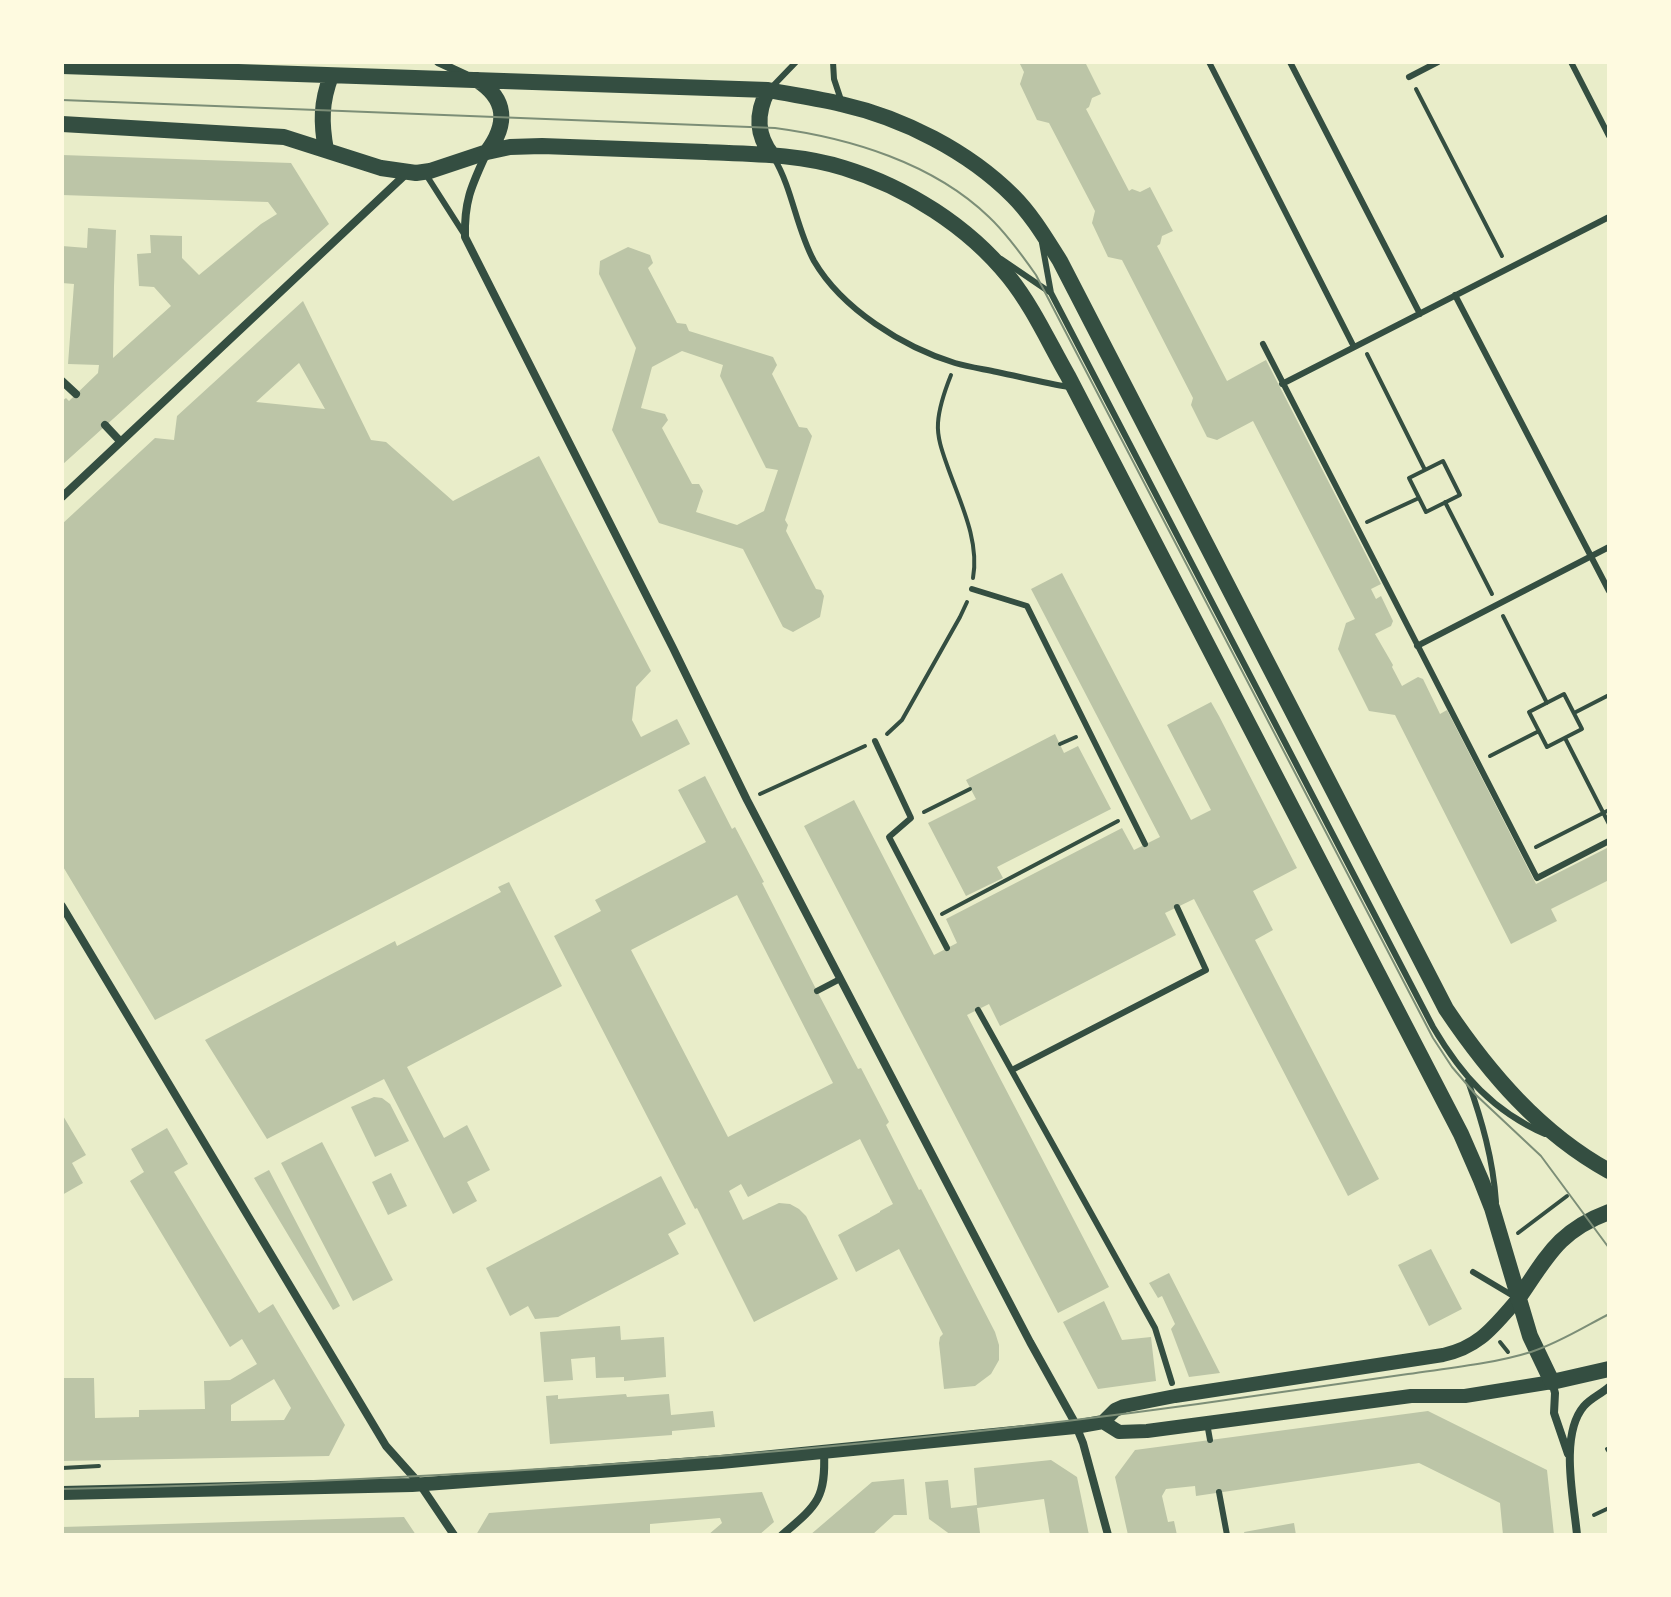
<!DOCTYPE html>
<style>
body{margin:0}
#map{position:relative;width:1671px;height:1597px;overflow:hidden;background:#e9edc9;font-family:Jost,sans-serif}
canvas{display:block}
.frame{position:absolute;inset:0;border:64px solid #fefae0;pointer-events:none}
</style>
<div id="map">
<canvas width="1671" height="1597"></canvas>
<div class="frame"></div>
</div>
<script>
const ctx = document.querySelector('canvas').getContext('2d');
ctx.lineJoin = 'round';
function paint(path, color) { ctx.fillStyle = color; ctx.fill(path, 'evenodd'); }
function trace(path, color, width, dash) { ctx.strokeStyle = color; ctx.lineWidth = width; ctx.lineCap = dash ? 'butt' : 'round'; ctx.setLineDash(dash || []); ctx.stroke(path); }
paint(new Path2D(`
 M1019 62H1085L1101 94 1092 98 1089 107 1086 109 1129 191 1132 189 1140 192 1150 187 1173 231 1162 236 1160 244 1157 246 1227 381 1266 360 1381 584 1371 589 1376 599 1381 596 1393 621 1391 626 1375 634 1393 665 1392 667 1402 686 1418 677 1423 679 1440 714 1447 710 1536 884 1609 847V880L1551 909 1557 921 1511 944 1395 715 1369 711 1338 649 1346 623 1355 619 1253 421 1217 440 1207 437 1191 405 1193 398 1122 260 1108 257 1092 223 1095 211 1049 123 1037 120 1020 84 1024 72Z
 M62 155 291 163 329 224 62 465V401L66 398 69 401 98 373 99 365 68 364 74 284 62 283V246L87 248 88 228 116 230 114 286 113 358 171 306 154 287 139 286 137 254 151 253 150 235 182 236V258L199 275 261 224 277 214 268 202 62 195Z
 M628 247 650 255 653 263 648 268 677 323 686 324 689 331 773 357 777 365 772 374 799 427 807 428 812 436 785 520 788 525 786 531 816 589 821 590 824 596 820 617 793 632 783 627 743 549 659 523 612 430 636 348 599 274 600 261ZM682 351 723 365 720 376 766 468 778 470 764 511 737 525 696 512 703 491 699 484H692L662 428 668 420 665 414 641 408 652 367Z
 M303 301 371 440 386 442 453 501 539 456 651 671 636 687 632 720 641 737 677 719 690 744 155 1020 62 865V524L155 438 174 440 177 416ZM299 363 325 409 256 402Z
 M1062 573 1191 820 1211 810 1167 725 1211 702 1219 716 1297 868 1253 891 1273 930 1255 940 1379 1179 1348 1196 1194 899 1165 913 1176 935 1000 1026 989 1004 967 1015 1109 1287 1058 1313 804 826 854 800 934 955 957 943 946 919 1122 828 1134 850 1160 837 1031 589Z
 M1055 734 1064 753 1078 746 1111 809 997 867 1003 878 966 896 928 823 976 799 966 780Z
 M705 776 732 829 735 827 764 882 762 883 817 991 858 1069 861 1068 889 1122 886 1125 919 1190 921 1189 995 1332 999 1345V1360L991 1374 975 1386 944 1389 939 1343 940 1337 943 1334 899 1249 856 1272 838 1235 880 1212V1211L893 1204 860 1139 748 1197 741 1184 729 1191 743 1220 779 1203 790 1204 799 1209 806 1216 838 1279 754 1322 697 1208 695 1209 554 936 601 911 595 900 706 842 678 790ZM737 895 833 1083 728 1137 631 950Z
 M509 882 562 986 407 1067 444 1138 467 1125 490 1170 467 1182 477 1201 453 1214 384 1079 267 1139 205 1040 395 941 397 946 501 892 498 887Z
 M374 1097 382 1098 390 1104 409 1141 375 1157 351 1107Z
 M62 1114 86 1155 72 1163 83 1183 62 1195Z
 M167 1128 188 1164 174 1172 259 1313 273 1304 345 1425 329 1456 62 1461V1378H94L95 1418 139 1417V1410L205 1409 204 1381 230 1380 257 1364 242 1339 230 1347 130 1181 144 1172 131 1149ZM274 1379 291 1408 284 1420 231 1421V1405Z
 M322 1142 393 1280 353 1301 281 1163Z
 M269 1170 340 1306 333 1310 254 1178Z
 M391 1173 407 1206 388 1215 372 1182Z
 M661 1176 686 1224 668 1234 679 1254 558 1317 535 1319 528 1306 510 1316 486 1268Z
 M1431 1249 1462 1309 1429 1326 1398 1265Z
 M1169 1273 1220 1373 1189 1377 1171 1329 1175 1324 1162 1296 1158 1298 1149 1283Z
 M1104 1301 1122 1340 1151 1337 1156 1381 1098 1389 1063 1322Z
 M620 1326 621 1340 664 1337 666 1377 624 1381V1377L596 1378 595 1357 571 1359 573 1380 544 1382 540 1332Z
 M626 1394 627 1397 669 1394 671 1415 713 1411 715 1427 672 1431V1435L550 1444 546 1396 558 1395V1399Z
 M1428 1411 1547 1470 1554 1535H1503L1500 1503 1419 1463 1196 1496 1195 1486 1166 1489 1162 1496 1168 1522 1174 1521 1177 1535H1128L1115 1477 1135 1450Z
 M1051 1460 1077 1477 1089 1535H1050L1044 1499 977 1508 980 1533 951 1535 929 1519 925 1482 948 1480 951 1508 977 1505 974 1468Z
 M904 1479 907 1515H894L872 1535H810L872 1482Z
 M762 1492 774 1522 759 1535H708L722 1523 720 1518 650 1524V1535H543V1533L526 1534 527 1535H476L489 1513Z
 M404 1517 416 1535H62V1527Z
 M1294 1523 1296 1535H1245L1244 1532Z`), '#bcc5a7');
trace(new Path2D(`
 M1416 89 1502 256
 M1367 354 1425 470
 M951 375C945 390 939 406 938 423 937 437 942 451 947 465 959 500 980 540 973 578
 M1443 461 1460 495 1426 512 1409 478Z
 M1445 502 1492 594
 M1367 522 1419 498
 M1503 616 1547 703
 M1564 694 1582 729 1547 747 1529 712Z
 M1574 713 1609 695
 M887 734 902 720 960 617 967 602
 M1565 738 1609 824
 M1060 744 1076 737
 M1490 756 1539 731
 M760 794 865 746
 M924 812 970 789
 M1536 847 1609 810
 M942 914 1118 821
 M1518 1233 1567 1196
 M1500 1342 1508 1352
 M1607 1449 1609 1452
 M62 1468 99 1466
 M1594 1515 1609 1508`), '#344e41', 4);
trace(new Path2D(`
 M833 62 834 79 841 100
 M1209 62 1354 347
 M1290 62 1420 314
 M1571 62 1609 136
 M1409 77 1438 62
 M771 88 796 62
 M774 158C793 190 796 228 814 261 842 309 903 347 955 363 969 367 983 369 997 372 1021 377 1045 383 1069 387
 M425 173 464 234
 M1042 243 1051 293 1433 1027C1462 1076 1493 1111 1545 1134
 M1001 259 1051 293
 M1455 295 1609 591
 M1263 344 1537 878 1609 841
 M1282 384 1609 217
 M972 589 1027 606 1145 844
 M1417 646 1609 547
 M875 741 911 818 889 837 947 948
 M817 991 840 979
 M978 1010 1155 1328 1172 1383
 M1012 1070 1206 970 1177 907
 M1468 1081C1482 1121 1493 1159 1496 1202
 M1473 1272 1515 1297
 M1207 1423 1210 1440
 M1219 1492 1227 1535`), '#344e41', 6);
trace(new Path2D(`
 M438 62 466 75
 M487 152C472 185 464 200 465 237L673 648 747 800 1030 1342 1074 1421 1083 1443 1108 1535
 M62 381 76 394
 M105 425 120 441
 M62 497 407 173
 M62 906 386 1446 419 1483 454 1535
 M1552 1382 1555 1393 1554 1413 1568 1454
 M782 1535C817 1505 826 1499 824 1452
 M1577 1535C1574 1500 1559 1435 1584 1406 1591 1398 1601 1394 1609 1387`), '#344e41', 8);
trace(new Path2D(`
 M1103 1422 1119 1432 1147 1431 1411 1396H1465L1552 1382
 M62 1493 412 1485 721 1462 1075 1427 1103 1422 1115 1410 1124 1406 1175 1396 1443 1355C1480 1347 1494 1326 1518 1299`), '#344e41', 14);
trace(new Path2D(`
 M62 66 768 90C793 95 817 98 841 104 903 118 968 151 1013 196 1032 215 1046 239 1060 261L1446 1009C1489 1073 1540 1133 1609 1171
 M477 80C507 99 508 124 487 152
 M768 90C756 113 756 135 772 155
 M62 124 284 137 381 168 416 173 430 171 487 152 510 147 542 146C597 148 651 150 706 152 752 154 800 154 844 168 906 187 968 226 1009 277 1033 307 1049 343 1068 376L1461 1134 1481 1180 1492 1208 1530 1336 1552 1382 1609 1369
 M326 150C321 123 321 102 331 76
 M1518 1299C1547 1257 1558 1231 1609 1212`), '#344e41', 16);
trace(new Path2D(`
 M62 100 775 128C850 138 933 163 989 217 1007 234 1022 255 1036 275L1433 1038 1452 1067 1476 1095 1541 1156 1609 1248
 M62 1489C442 1481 821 1456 1198 1404 1268 1394 1338 1384 1408 1374 1449 1368 1492 1364 1531 1352 1559 1343 1584 1327 1609 1314`), '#7c8e77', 2);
</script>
